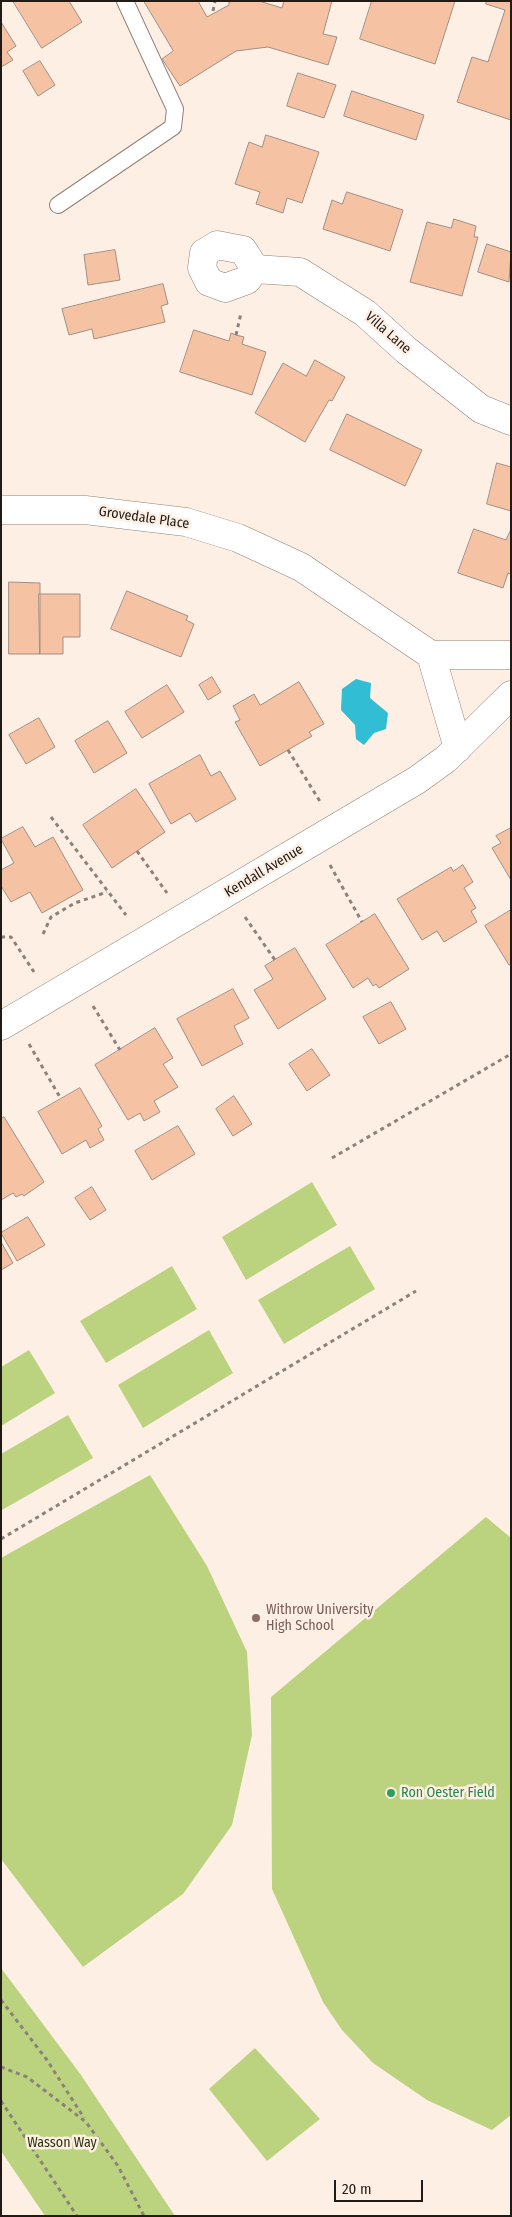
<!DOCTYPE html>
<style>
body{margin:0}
#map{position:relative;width:512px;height:2217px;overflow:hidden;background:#feefe4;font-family:"Fira Sans Condensed",sans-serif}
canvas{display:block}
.frame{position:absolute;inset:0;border:2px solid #211b16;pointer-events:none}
.scale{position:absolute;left:334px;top:2180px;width:89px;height:22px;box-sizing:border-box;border:2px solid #211b16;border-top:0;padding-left:6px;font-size:15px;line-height:18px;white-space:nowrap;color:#211b16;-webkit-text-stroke:4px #feefe4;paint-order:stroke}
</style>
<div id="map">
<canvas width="512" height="2217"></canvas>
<div class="frame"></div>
<div class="scale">20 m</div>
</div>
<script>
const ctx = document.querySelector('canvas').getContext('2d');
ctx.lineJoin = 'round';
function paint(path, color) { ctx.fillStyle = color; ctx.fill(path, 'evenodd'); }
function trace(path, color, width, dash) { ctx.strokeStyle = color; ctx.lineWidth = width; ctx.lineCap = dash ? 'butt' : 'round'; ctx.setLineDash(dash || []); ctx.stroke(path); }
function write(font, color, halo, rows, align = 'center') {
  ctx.font = font + ' "Fira Sans Condensed",sans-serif'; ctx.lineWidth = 5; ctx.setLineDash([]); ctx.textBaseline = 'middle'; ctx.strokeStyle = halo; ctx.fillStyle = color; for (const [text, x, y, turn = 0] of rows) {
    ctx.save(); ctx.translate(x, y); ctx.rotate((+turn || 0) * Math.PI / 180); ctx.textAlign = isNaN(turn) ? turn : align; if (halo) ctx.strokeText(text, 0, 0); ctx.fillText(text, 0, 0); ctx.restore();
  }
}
paint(new Path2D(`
 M312 1182 337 1225 246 1280 222 1237Z
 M350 1246 375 1289 284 1344 258 1300Z
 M172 1266 197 1309 106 1363 80 1321Z
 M209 1330 233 1373 143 1428 118 1385Z
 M29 1350 55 1393 1 1426V1367Z
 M68 1415 93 1458 2 1510 1 1454Z
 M150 1475 207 1566 247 1652 252 1735 232 1825 183 1894 83 1967 1 1859V1558Z
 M486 1517 511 1538V2115L492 2130 427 2100 373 2063 342 2030 323 2002 272 1889 271 1697Z
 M1 1968 81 2075 175 2216H45L1 2151Z
 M255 2048 320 2119 267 2161 209 2089Z`), '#bbd27e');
paint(new Path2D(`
 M356 679 371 683 370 698 388 713 386 729 374 733 364 745 356 739 355 725 341 710 342 689Z`), '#31bdd4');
const building = new Path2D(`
 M13 1H69L82 22 42 48Z
 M144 1H198L207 17 229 5V1H259L282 8 284 1H332L323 34 337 37 328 65 268 47 236 51 180 86 162 59 173 51Z
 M372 1H455L435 64 360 39Z
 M487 1H511V120L457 102 472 57 488 62 505 10 486 4Z
 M1 22 16 46 7 52 13 60 1 67Z
 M40 61 55 85 38 96 23 71Z
 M298 73 336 85 324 118 287 106Z
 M352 91 424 115 416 140 344 116Z
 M266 135 319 152 302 203 287 198 283 213 256 204 260 192 235 184 249 142 262 147Z
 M347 192 403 210 390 251 323 229 332 200 342 204Z
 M454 219 476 226 474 237H478L462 296 410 282 427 222 451 228Z
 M487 244 511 252 509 282 478 272Z
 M115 250 120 280 88 285 84 255Z
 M163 284 168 304 161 306 165 322 94 339 92 329 69 335 62 309Z
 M194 330 229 341 231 333 236 335 244 337 242 344 266 352 252 395 180 372Z
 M315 360 345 377 332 401 329 400 305 442 255 413 283 363 306 376Z
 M347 414 422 450 405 486 330 450Z
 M497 463 511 467V511L487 504Z
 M474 529 506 540 511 529V574L508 573 503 588 458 573Z
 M9 582 40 583V654H9Z
 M127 591 188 616 186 620 194 624 181 657 111 629Z
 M39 594H80V637H63V654H40Z
 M212 677 221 692 208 700 199 685Z
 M299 682 324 724 309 732 312 736 260 766 235 722 240 720 233 706 254 694 260 705Z
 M167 685 184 712 142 738 125 712Z
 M39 718 55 747 26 764 9 735Z
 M108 721 127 753 94 773 75 741Z
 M200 755 211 776 220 771 236 799 196 822 190 813 171 824 149 784Z
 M136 789 165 832 112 868 83 825Z
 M23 827 35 847 53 837 83 890 42 913 30 892 11 902 1 886V870L14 863 1 839Z
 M511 828V880L492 848 501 843 496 836Z
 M463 865 473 882 464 888 476 908 471 911 477 922 444 942 437 931 422 940 397 899 451 867 453 871Z
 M511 910V964L509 965 485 926Z
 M375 914 409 969 379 988 376 984 373 986 368 978 353 988 326 945Z
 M295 948 326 999 278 1029 254 990 273 979 265 966Z
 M233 989 249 1018 234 1026 243 1044 202 1066 177 1019Z
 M391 1002 406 1029 379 1044 363 1017Z
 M155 1028 173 1058 163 1064 178 1087 154 1101 160 1112 144 1121 140 1113 128 1120 95 1065Z
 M312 1049 330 1075 307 1091 289 1064Z
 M80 1088 102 1126 98 1129 104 1140 90 1148 86 1140 62 1154 38 1112Z
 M234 1096 252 1124 233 1136 216 1109Z
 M4 1117 44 1182 24 1196 22 1194 16 1197 13 1193 1 1200V1119Z
 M178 1126 195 1154 152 1180 135 1151Z
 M92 1187 106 1210 90 1220 75 1198Z
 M28 1217 45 1245 17 1261 1 1233Z
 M1 1242 13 1263 1 1270Z`);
paint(building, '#f5c2a4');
trace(building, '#a18f84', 1);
const lane = new Path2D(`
 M58 205 173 127 175 109 125 1`);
const street = new Path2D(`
 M217 245 243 250 255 269 247 280 225 288 209 282 202 268 204 253Z
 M255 269 300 272 365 313 406 350 481 409 511 421
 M1 510H85L186 522 238 538 301 567 431 655H511
 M431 655 458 748
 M1 1026 417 780 446 759 511 695`);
trace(lane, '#918175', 18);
trace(street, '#918175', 29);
trace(new Path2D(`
 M213 11 215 1
 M236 335 241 313
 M288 750 321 803
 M51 817 126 915
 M137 851 167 893
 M330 865 362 922
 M245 917 275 960
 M43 934 51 917 75 903 107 892
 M1 937H11L34 972
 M93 1006 120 1050
 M29 1044 61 1099
 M332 1158 511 1054
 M1 1539 416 1291
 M1 2000 47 2060 84 2118
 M1 2067 27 2077 86 2122 118 2166 144 2216
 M1 2101 77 2216`), '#8c827a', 3, [4, 4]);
trace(lane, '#fff', 16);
trace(street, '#fff', 28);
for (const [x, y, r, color] of [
 [256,1618,5,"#8d6e63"],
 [391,1793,5,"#2e9e5b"]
]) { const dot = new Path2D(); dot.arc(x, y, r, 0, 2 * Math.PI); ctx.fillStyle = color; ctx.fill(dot); trace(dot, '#feefe4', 2); }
write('14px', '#211b16', '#feefe4', [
 ["Villa Lane",388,333,41],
 ["Grovedale Place",144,518,8],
 ["Kendall Avenue",264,871,-31]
]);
write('14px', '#785e54', '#feefe4', [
 ["Withrow University",266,1610],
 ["High School",266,1626]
], 'left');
write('14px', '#27864d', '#feefe4', [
 ["Ron Oester Field",401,1793]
], 'left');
write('14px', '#2d3611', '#feefe4', [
 ["Wasson Way",62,2143]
]);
</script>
